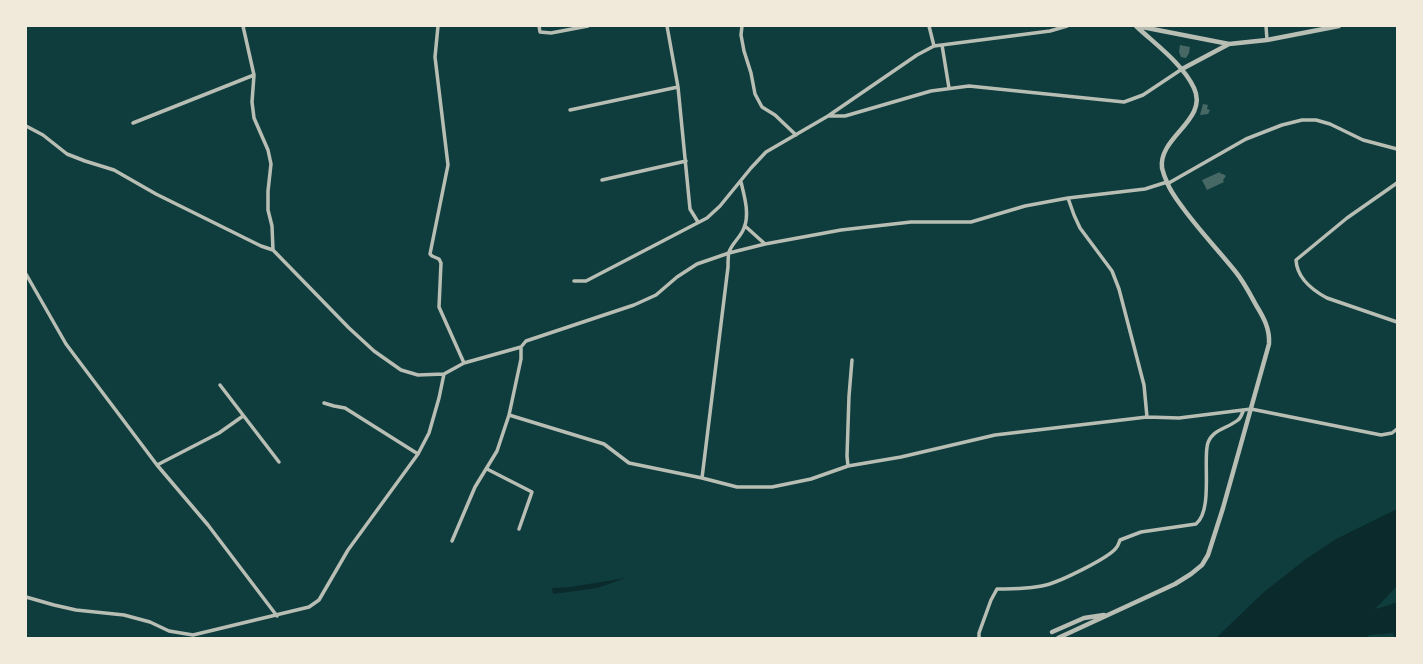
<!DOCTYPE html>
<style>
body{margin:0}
#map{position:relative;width:1423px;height:664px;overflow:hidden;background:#0f3d3e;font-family:Inter,sans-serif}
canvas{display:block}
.frame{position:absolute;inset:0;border:27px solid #f1e9da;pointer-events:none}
</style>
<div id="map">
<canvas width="1423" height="664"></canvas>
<div class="frame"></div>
</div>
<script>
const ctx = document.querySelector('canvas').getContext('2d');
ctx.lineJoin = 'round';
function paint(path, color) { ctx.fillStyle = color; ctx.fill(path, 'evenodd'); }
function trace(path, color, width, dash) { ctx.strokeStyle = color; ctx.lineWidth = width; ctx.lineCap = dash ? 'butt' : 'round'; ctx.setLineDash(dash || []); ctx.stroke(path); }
paint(new Path2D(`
 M1397 509V586L1375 609 1383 607 1397 602V638H1395L1393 633 1369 635 1367 638H1216L1264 592 1306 559 1336 539Z
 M626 578 597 588 553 594 552 588 570 587Z`), '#0a2a2b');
paint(new Path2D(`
 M1180 45 1190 47 1189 53 1186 58 1181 57 1179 52Z
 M1203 104 1208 105 1207 109 1210 110 1208 114 1200 115Z
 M1220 172 1221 174H1223L1226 176 1223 180 1224 182 1207 190 1202 180Z`), '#486865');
trace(new Path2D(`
 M243 26 254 75 252 102 254 118 268 150 271 164 268 191V210L272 226 273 250
 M438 26 435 57 448 165 430 254 432 256 439 259 441 263 439 307 464 363
 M539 26 540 32 551 33 588 26
 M667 26 678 87 690 209 698 222
 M742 26 741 35 744 51 751 73 755 94 762 107 775 115 796 135
 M1266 26 1267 40
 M942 45 949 88
 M934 46 1050 31 1067 26
 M570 110 678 87
 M829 116H845L931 91 969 86 1124 102 1143 95 1182 69
 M133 123 254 75
 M26 126 43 135 67 154 85 161 114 170 156 194 261 246 273 250 349 328 374 351 401 370 418 375 444 374 464 363 521 347
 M602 180 686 161
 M1397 183 1347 218 1296 260C1297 278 1312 290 1327 298L1397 322
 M1167 184 1246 139 1282 125 1302 120H1316L1330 124 1363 140 1397 149
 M1068 198 1074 215 1080 228 1112 271 1119 289 1144 385 1147 417
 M745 226 765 244
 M26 274 66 344 75 356 157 465 208 525 277 616
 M574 281H586L707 218 720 206 751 168 766 152 828 116 917 55 934 46 929 26
 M521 347 526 341 634 305 656 295 677 277 697 264 729 253 765 244 841 230 911 222H971L1025 206 1068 198 1145 189 1167 182
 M220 385 279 462
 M324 403 334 406 345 408 418 454
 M509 415 604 444 629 463 702 478 737 487H772L811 479 848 466 901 457 995 435 1147 417 1179 418 1251 409 1381 435 1392 433 1397 429
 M157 465 219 433 243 416
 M848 466 847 456 849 396 852 360
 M487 469 532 492 519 529
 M702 478 728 267C728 262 728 256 729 252 732 243 741 237 744 228 750 214 744 195 741 182
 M452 541 475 487 497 451 509 415 521 359V347
 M26 597 54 605 76 610 124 615 150 622 169 631 193 635 309 607 319 600 348 550 418 454 429 433 439 398 444 374
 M979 638V633L991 600 997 589C1013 589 1030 589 1046 585 1059 582 1109 558 1116 548 1118 546 1119 543 1120 540L1141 532 1196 524C1212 511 1204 467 1207 447 1209 430 1227 429 1238 420 1241 418 1242 413 1244 410`), '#b8beb3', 3.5);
trace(new Path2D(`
 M1137 26 1229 44 1267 40 1339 26
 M1182 69 1229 44
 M1052 632 1084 618 1104 615
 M1058 638 1175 584 1191 574 1202 565 1208 555 1223 508 1269 344C1270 329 1264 318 1256 305 1250 294 1244 282 1235 271 1218 250 1199 230 1183 208 1177 200 1170 191 1167 182 1165 178 1163 172 1162 168 1158 137 1209 120 1194 88 1183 64 1155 44 1136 26`), '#b8beb3', 4.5);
</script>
